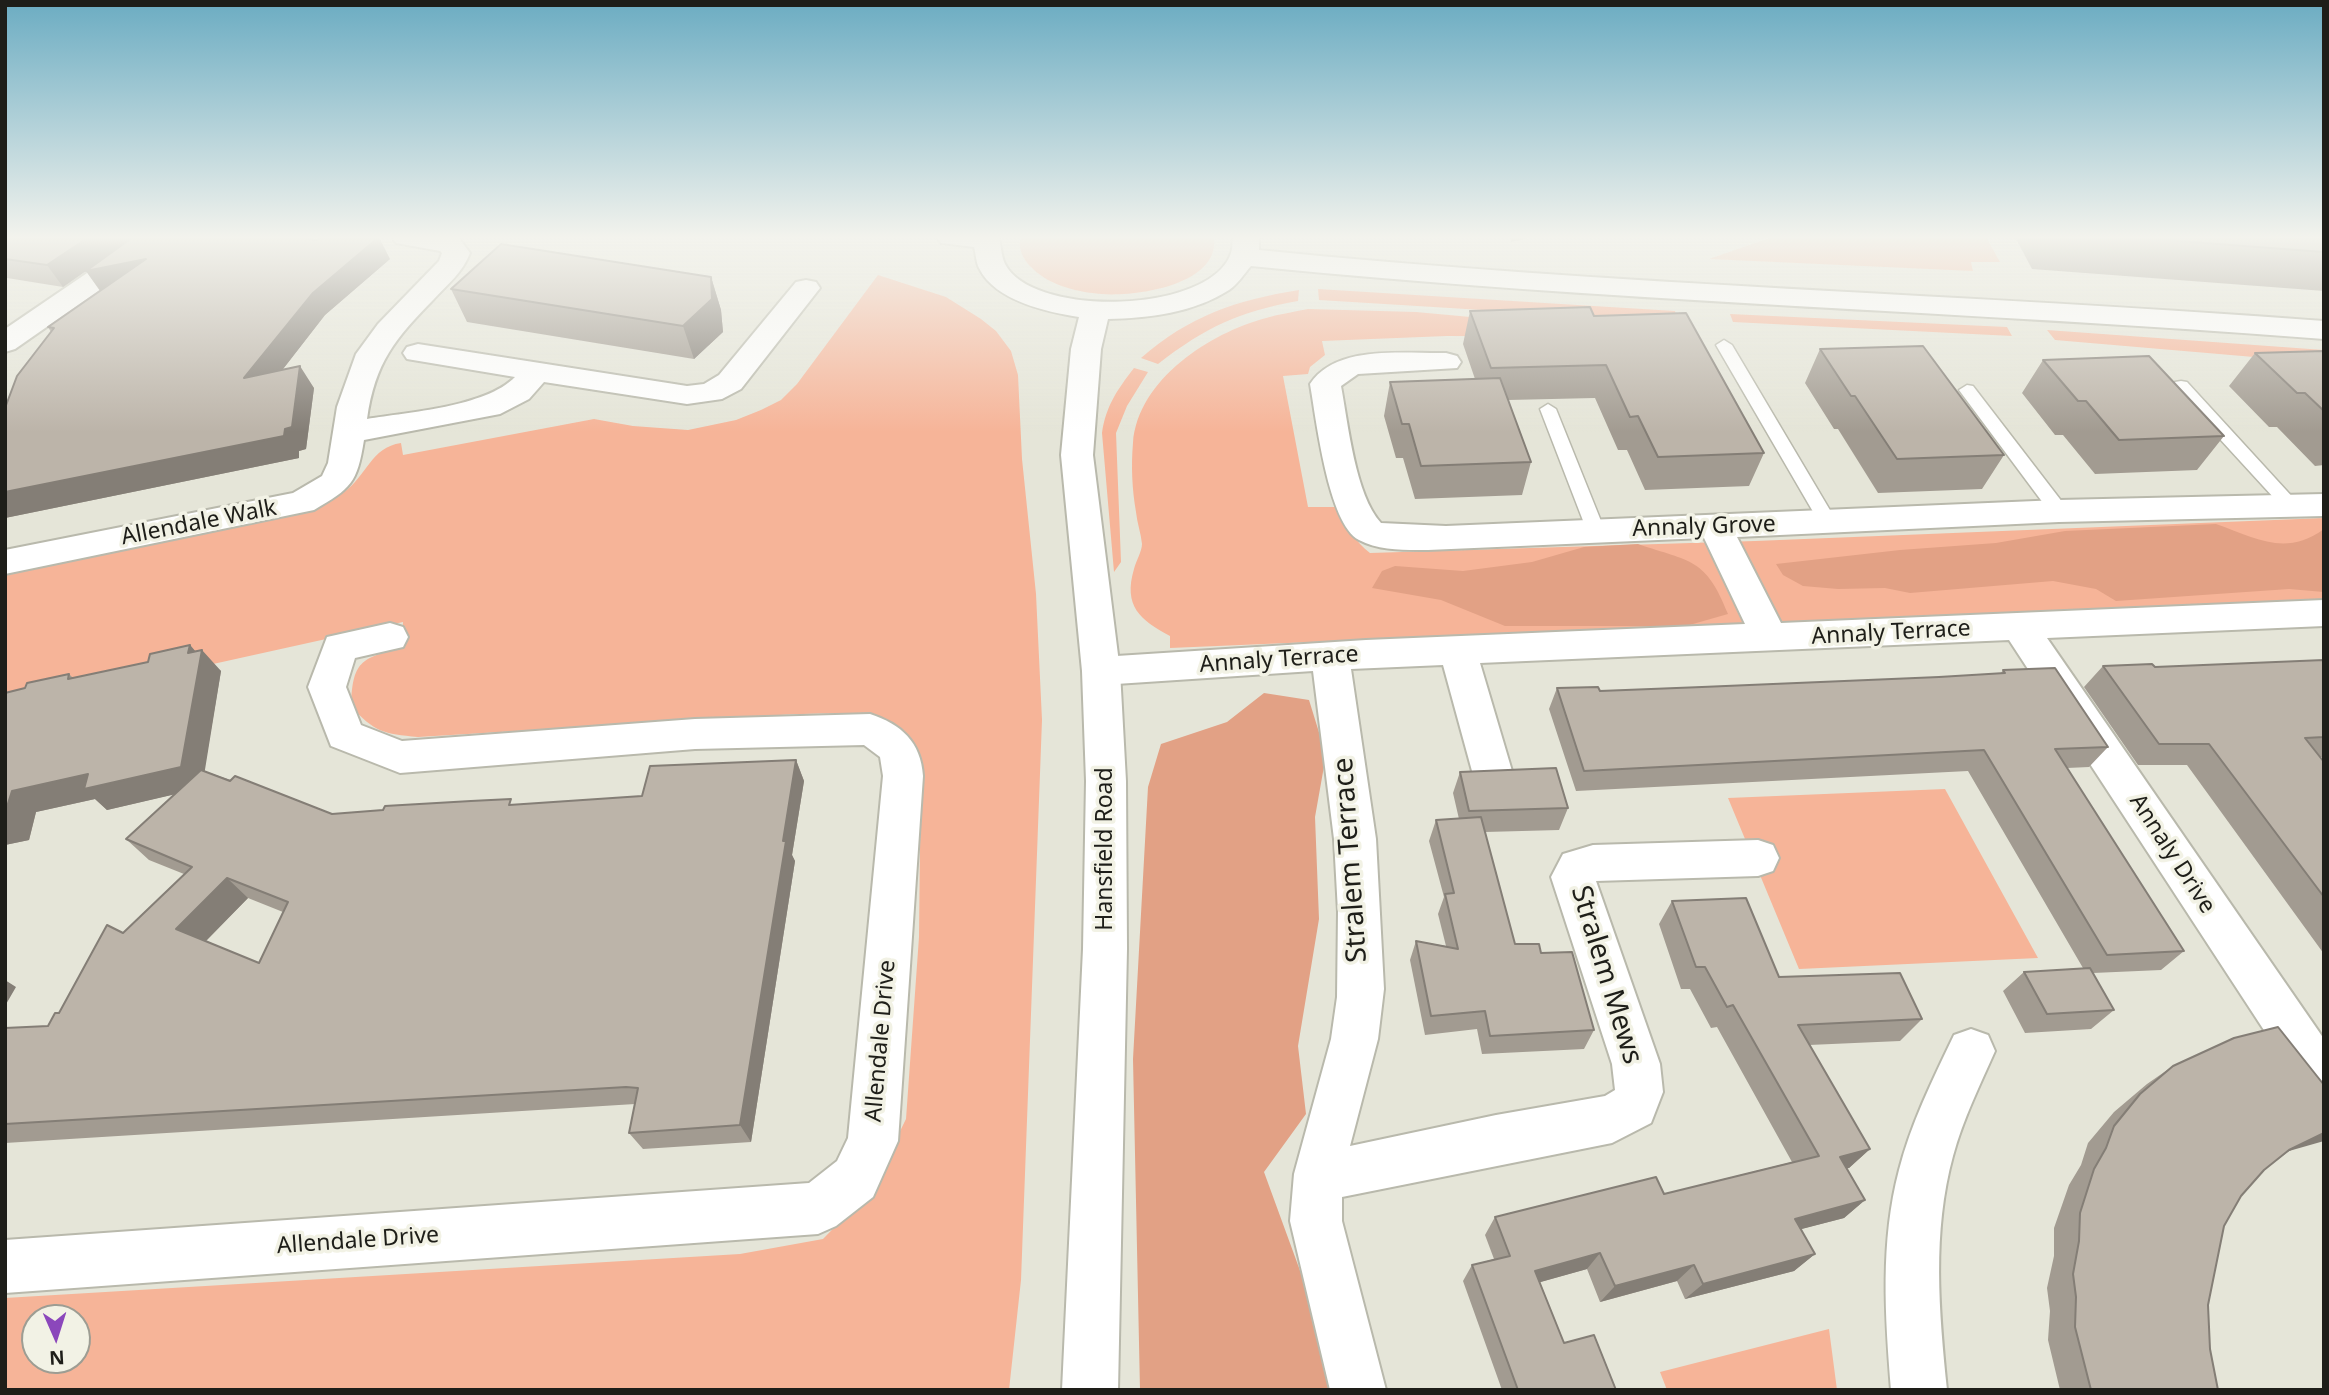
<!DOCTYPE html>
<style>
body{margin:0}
#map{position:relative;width:2329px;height:1395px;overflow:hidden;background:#e5e5d8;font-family:"Noto Sans",sans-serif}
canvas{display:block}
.frame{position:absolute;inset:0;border:7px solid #1e1e19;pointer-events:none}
.north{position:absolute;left:21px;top:1304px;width:70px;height:70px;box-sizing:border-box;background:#f2f2e5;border:2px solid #9d9d93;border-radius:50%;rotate:177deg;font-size:19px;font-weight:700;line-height:28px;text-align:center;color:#1e1e19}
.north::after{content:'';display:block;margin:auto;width:24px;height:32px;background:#8b47bb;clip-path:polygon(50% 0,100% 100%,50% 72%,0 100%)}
</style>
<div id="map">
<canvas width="2329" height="1395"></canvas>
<div class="frame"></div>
<div class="north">N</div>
</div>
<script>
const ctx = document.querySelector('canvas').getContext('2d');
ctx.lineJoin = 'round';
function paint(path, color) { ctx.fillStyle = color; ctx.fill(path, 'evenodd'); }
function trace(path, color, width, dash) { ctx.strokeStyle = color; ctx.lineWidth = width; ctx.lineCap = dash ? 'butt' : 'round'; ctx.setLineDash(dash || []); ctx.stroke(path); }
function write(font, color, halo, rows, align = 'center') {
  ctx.font = font + ' "Noto Sans",sans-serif'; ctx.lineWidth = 7; ctx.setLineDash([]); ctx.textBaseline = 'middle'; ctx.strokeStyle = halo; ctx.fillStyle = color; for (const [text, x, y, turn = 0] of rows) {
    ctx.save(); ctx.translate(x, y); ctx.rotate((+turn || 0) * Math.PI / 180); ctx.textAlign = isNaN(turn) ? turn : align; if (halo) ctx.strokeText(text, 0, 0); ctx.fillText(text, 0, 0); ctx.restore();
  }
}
paint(new Path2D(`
 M1021 237H1214C1221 287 1127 299 1092 293 1069 290 1046 283 1030 266 1023 259 1017 247 1021 237Z
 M1772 237H1986L2000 262H1971L1973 271 1709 259Z
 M878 275 946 297 981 319 996 331 1011 351 1018 375 1022 459 1036 594 1042 720 1021 1280 1009 1390H5V1298L740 1254 823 1239 871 1190 906 1119 919 937 921 758C903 708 841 713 796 714L418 737C384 734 374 732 351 706 353 661 360 659 402 647L403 622 5 710V575L309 510C320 505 333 500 344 492 366 477 371 447 401 443L403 455 594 419 633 426 688 430 736 420 761 410 781 400 797 384ZM35 1318H77V1360H35Z
 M1318 289 1675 311 1678 322 1319 300Z
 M1299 290 1298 301C1238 312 1206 327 1158 364L1141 358C1189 316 1236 300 1299 290Z
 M1308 309 1416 312 1689 337 1447 336 1322 341 1325 355 1310 367 1308 374 1283 376 1308 507H1339C1345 524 1356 543 1370 553L1755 541 2324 518V599L1170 648V636C1140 620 1123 606 1134 569 1136 561 1142 551 1142 544 1141 533 1137 523 1136 512 1132 490 1131 465 1133 443 1138 379 1210 333 1266 318 1279 314 1294 312 1308 309Z
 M1730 314 2007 327 2012 336 1733 322Z
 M2047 330 2324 350V363L2055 340Z
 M1134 368 1148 372 1127 406 1116 433 1121 562 1114 572 1102 433C1106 406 1117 390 1134 368Z
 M1945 789 2038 958 1799 969 1728 798Z
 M1829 1329 1837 1390H1667L1660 1372Z`), '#f6b498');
paint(new Path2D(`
 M2216 524C2256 538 2285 557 2324 529V592L2289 589 2116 601 2096 589 2053 581 1910 593 1885 588 1838 589 1803 586 1783 575 1776 564 1900 550 1996 543 2065 531Z
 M1638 544C1691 562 1706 558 1728 614L1686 626H1505L1441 600 1372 588 1382 571 1395 566 1463 571 1532 562 1584 547Z
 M1264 693 1309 700 1326 755 1315 817 1319 919 1298 1046 1306 1114 1264 1172 1306 1287 1330 1390H1140L1133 1059 1148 787 1161 744 1227 722Z`), '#e2a185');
const service = new Path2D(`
 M1724 340 1732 345 1837 522 1835 526H1821L1819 522 1716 345Z
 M2181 381 2187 382 2297 502 2300 506 2297 510H2285L2175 390 2173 386 2175 382Z
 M1967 385 1973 386 2066 507 2068 511 2066 515H2052L1959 390Z
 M1548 404 1556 409 1605 531 1603 536H1589L1587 531 1540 409Z`);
const minor = new Path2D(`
 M140 237H171L167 243 15 349 5 352V329Z
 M392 237H454L459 238 470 253C463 272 447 285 434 299 395 339 375 362 367 419 408 412 486 407 515 377L407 359 403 353 407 347 418 344 687 386 704 384 719 375 796 282 806 280 816 282 820 288 741 389 722 399 687 404 544 382 529 399 500 414 364 440C357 484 351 488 314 510L5 574V550L293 493 322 476 328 463 337 407 356 354 378 324 439 261 442 253 440 251 396 243Z
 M1446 353 1457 356 1461 362 1457 368 1358 374 1341 386C1348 423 1355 495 1381 523L1446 526 2059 500 2324 494V516L2059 522 1737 537 1781 623 2324 600V626L2047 638 2324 1039V1103L2307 1096 2009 640 1480 663 1512 771 1506 782 1492 787 1478 782 1472 771 1443 665 1351 669 1376 839 1384 989 1378 1039 1350 1146 1496 1115 1605 1096 1615 1090 1612 1064 1551 877 1563 854 1593 845 1758 840 1773 845 1779 858 1773 871 1758 876 1596 881 1660 1064 1663 1092 1651 1123 1612 1143 1342 1197V1221L1386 1390H1330L1290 1221 1294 1174 1331 1039 1337 997 1338 912 1334 839 1313 671 1101 685 1088 681 1082 671 1088 661 1101 657 1366 640 1745 624 1704 538 1428 550C1406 550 1379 551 1359 540 1328 524 1316 418 1310 384 1337 344 1403 354 1446 353Z
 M390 623 403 627 408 637 403 647 355 658 346 687 361 725 402 741 695 719 870 714C901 724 921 742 923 776L898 1141 873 1197 836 1226 818 1234 5 1293V1240L809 1183 837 1161 848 1138 883 776 880 757 864 745 695 749 400 773 331 746 308 687 327 637Z
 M1971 1029 1988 1035 1995 1051C1980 1085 1963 1119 1953 1156 1932 1232 1939 1312 1947 1390H1891C1885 1316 1880 1242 1899 1170 1911 1123 1933 1079 1954 1035Z`);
const tertiary = new Path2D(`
 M937 237H999C1001 245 1001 256 1005 264 1032 318 1211 314 1231 253 1233 248 1232 242 1233 237H1259V250C1613 286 1969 294 2324 321V339C1966 311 1608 302 1251 266 1244 274 1237 285 1229 290 1193 313 1149 318 1108 319L1101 349 1093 455 1120 671 1126 781 1127 949 1118 1390H1062L1083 949 1086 781 1082 671 1061 455 1071 349 1079 317C1047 312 995 301 979 268 976 262 976 254 974 247L941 243Z`);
trace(service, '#b9b9ac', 3);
trace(minor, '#b9b9ac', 4);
trace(tertiary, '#b9b9ac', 4);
paint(service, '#fff');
paint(minor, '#fff');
paint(tertiary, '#fff');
paint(new Path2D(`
 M5 237 390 259 325 315 283 369 314 388 306 449 299 451V458L5 518V408L51 332 48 327 100 291 86 271 97 263 63 287 7 278V282L5 281Z
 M2015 237H2324V291L2032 269Z
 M711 277 721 310 723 332 694 359 467 322 451 289Z
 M1470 311 1594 316 1764 453 1749 486 1645 490 1627 450H1618L1595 398 1508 400 1531 462 1522 495 1415 499 1403 458H1396L1384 416 1390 382 1475 379 1463 344Z
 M1820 349 2004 455 1982 489 1878 493 1838 429H1834L1805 383Z
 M2324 351V465L2315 466 2277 427H2269L2229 386 2255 353Z
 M2043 360 2224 436 2197 470 2095 474 2063 435H2055L2022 393Z
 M190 645 195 651 221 671 204 771 332 814 514 805 642 796 796 760 804 781 792 855 795 861 751 1142 643 1149 629 1133 635 1104 5 1143V1028L48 1026 123 933 184 874 149 860 126 839 175 794 107 810 95 799 36 812 29 840 5 845V693L25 688 69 674 73 678 148 662ZM248 898 283 912 259 963 206 941Z
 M2324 660V757H2320L2324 762V954L2187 765H2138L2084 687 2103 666 2155 667Z
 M2003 670 2108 747 2089 767 2067 768 2184 951 2161 970 2093 973 2114 1010 2091 1029 2025 1033 2003 991 2024 972 2083 968 1968 771 1576 791 1549 709 1557 688 1600 691 1939 677 2001 673Z
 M1460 772 1568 808 1559 830 1485 832 1515 944 1541 953 1594 1030 1584 1049 1482 1054 1477 1029 1425 1035 1410 960 1416 941 1446 946 1438 914 1444 897 1429 841 1436 820 1459 819 1453 793Z
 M1672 901 1779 977 1922 1019 1900 1041 1809 1045 1870 1149 1849 1168H1846L1865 1200 1844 1218 1801 1229 1815 1254 1794 1271 1685 1299 1677 1281 1600 1302 1587 1269 1540 1282 1564 1343 1616 1390H1502L1463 1281 1472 1265 1494 1259 1485 1235 1495 1217 1664 1194 1792 1162 1717 1027 1711 1028 1690 989H1681L1659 924Z
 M2173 1066 2289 1151 2264 1170 2241 1196 2224 1226 2208 1305 2210 1349 2218 1390H2060L2048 1340 2050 1311 2047 1288 2054 1256V1228L2069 1185 2081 1165 2088 1143 2114 1112 2147 1084Z`), '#a29b91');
paint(new Path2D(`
 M89 237H135L63 287 47 265Z
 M379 237 390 259 325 315 259 400 244 378 313 293Z
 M1512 237H1535L1511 242Z
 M146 259 102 293 86 271Z
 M711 277 721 310 723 332 694 359 683 326Z
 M300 366 314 388 306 449 299 451V458L5 518V492L285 429Z
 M190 645 201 658 202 650 221 671 202 788 107 810 95 799 36 812 29 840 5 845V813L12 791 188 653Z
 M796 760 804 781 792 855 795 861 751 1142 740 1125 783 841Z
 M227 878 248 898 199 948 176 929Z
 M5 980 16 987 5 1006Z
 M2324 1133V1141L2289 1151 2258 1166 2289 1150Z
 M1870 1149 1849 1168 1819 1175 1840 1157Z
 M1865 1200 1844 1218 1775 1236 1795 1219Z
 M1600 1253 1587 1269 1523 1287 1535 1271Z
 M1815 1254 1794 1271 1685 1299 1703 1284Z
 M1694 1265 1677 1281 1600 1302 1615 1286Z`), '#847e76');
const building = new Path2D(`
 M5 237H89L47 265 5 259Z
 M133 237H299L317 240 320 237H379L313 293 244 378 300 366 292 427 285 429 284 436 5 492V408L17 376 54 328 48 327 146 259 86 271Z
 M2125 237H2324V252Z
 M501 244 711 277 712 299 683 326 451 289Z
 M1590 307 1594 316 1686 313 1764 453 1658 457 1638 416 1630 417 1606 365 1491 368 1470 311Z
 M1923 346 2004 455 1897 459 1855 396H1851L1820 349Z
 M2324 351V411L2305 393H2297L2255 353Z
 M2149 356 2224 436 2119 440 2086 401H2078L2043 360Z
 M1500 378 1531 462 1421 466 1409 424H1402L1390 382Z
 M190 645 188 653 202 650 181 767 84 789 88 774 12 791 5 813V693L25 688 27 683 69 674 68 679 148 662 150 654Z
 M2324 660V737L2305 738 2324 762V897L2209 744H2159L2103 666 2152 664 2155 667Z
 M2055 668 2108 747 2055 749 2184 951 2107 955 1984 750 1584 771 1557 688 1598 687 1600 691 1702 687 1939 677 2005 673 2003 670Z
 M796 760 783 841H786L740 1125 629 1133 638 1088 626 1087 5 1124V1028L48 1026 55 1013H59L107 925 123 933 192 867 126 839 201 770 230 781 235 776 332 814 383 810 385 806 471 801 511 799 509 805 642 796 650 766ZM227 878 288 902 259 963 176 929Z
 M1556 768 1568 808 1469 811 1460 772Z
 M1481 817 1515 944H1539L1541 953 1572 952 1594 1030 1490 1036 1485 1011 1431 1016 1416 941 1458 949 1445 894 1454 893 1436 820Z
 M1746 898 1779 977 1900 973 1922 1019 1798 1025 1870 1149 1840 1157 1865 1200 1795 1219 1815 1254 1703 1284 1694 1265 1615 1286 1600 1253 1535 1271 1564 1343 1594 1335 1616 1390H1518L1472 1265 1510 1256 1495 1217 1656 1177 1664 1194 1819 1156 1733 1005 1727 1007 1705 967H1696L1672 901Z
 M2090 968 2114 1010 2047 1014 2024 972Z
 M2278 1027 2324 1085V1133L2289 1150 2264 1170 2241 1196 2224 1226 2208 1305 2210 1349 2218 1390H2091L2075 1327 2076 1297 2073 1274 2079 1241 2080 1213 2094 1169 2106 1148 2114 1126 2140 1094 2173 1066 2234 1038Z`);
paint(building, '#bcb4a9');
trace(building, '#847e76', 2);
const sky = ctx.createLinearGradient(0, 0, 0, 432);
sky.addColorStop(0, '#6bacc2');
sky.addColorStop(0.55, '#f3f3ed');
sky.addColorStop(1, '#f3f3ed00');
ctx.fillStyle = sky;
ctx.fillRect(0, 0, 2329, 432);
write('23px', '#1e1e19', '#f2f2e5', [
 ["Allendale Walk",199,523,-11],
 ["Annaly Grove",1704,527,-2],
 ["Annaly Terrace",1891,633,-3],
 ["Annaly Terrace",1279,660,-4],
 ["Hansfield Road",1105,849,-90],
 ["Annaly Drive",2172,854,57],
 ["Allendale Drive",881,1041,-85],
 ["Allendale Drive",358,1241,-4]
]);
write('28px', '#1e1e19', '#f2f2e5', [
 ["Stralem Terrace",1351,860,-94],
 ["Stralem Mews",1606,975,73]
]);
</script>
